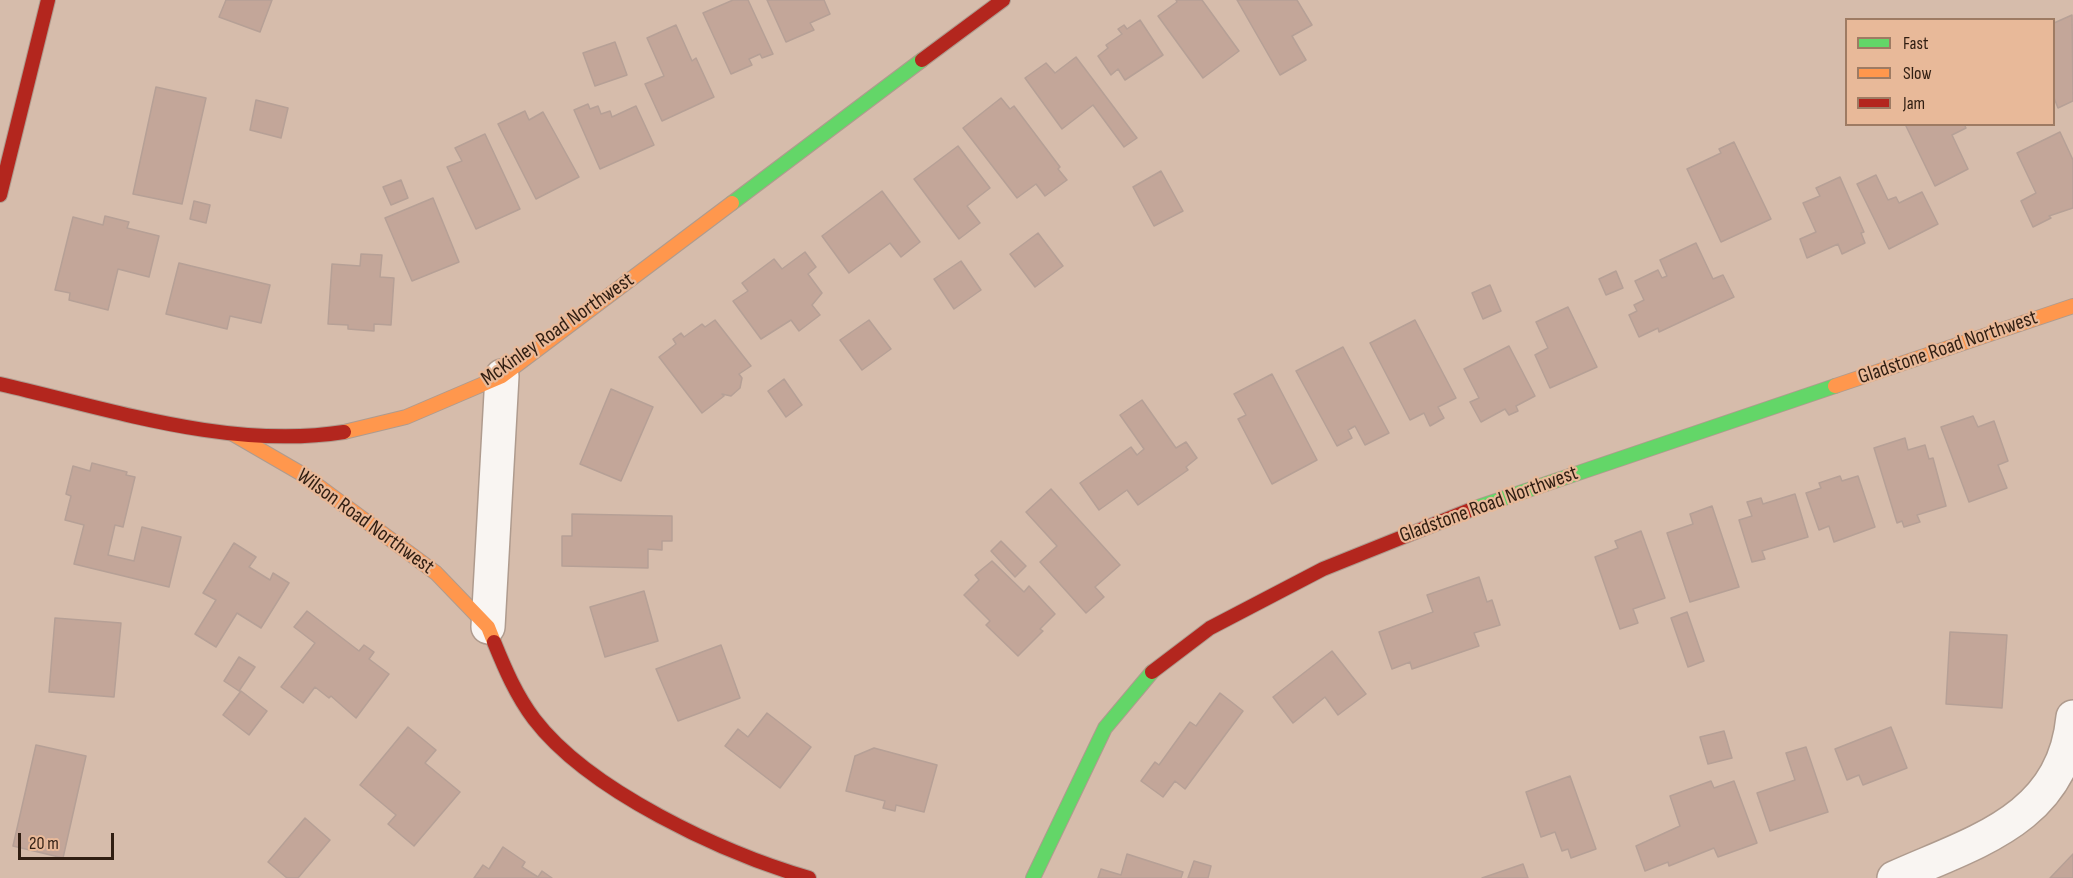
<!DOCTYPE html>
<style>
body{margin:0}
#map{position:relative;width:2073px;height:878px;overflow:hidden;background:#d6bcab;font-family:"Sofia Sans Condensed",sans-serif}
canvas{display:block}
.legend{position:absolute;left:1845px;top:18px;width:210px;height:108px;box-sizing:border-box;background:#e8b999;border:2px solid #9e7b63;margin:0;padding:8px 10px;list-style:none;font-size:18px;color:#301e12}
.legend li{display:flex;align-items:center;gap:12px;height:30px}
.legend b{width:30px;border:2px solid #9e7b63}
.scale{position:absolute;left:18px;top:833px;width:96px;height:27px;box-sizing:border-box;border:3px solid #301e12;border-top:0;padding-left:8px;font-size:18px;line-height:21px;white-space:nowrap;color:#301e12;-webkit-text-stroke:4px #e8b999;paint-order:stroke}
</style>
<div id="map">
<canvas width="2073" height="878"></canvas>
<ul class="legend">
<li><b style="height:8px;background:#63d668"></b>Fast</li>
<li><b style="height:8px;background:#ff974d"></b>Slow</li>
<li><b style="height:8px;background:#b3261e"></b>Jam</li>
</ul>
<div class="scale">20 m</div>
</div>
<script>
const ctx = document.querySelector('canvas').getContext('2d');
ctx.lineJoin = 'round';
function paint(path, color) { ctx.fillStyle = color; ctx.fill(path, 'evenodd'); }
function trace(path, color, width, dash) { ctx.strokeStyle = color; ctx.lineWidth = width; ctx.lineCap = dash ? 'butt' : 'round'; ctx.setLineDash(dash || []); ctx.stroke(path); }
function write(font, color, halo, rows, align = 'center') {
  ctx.font = font + ' "Sofia Sans Condensed",sans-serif'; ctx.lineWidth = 4.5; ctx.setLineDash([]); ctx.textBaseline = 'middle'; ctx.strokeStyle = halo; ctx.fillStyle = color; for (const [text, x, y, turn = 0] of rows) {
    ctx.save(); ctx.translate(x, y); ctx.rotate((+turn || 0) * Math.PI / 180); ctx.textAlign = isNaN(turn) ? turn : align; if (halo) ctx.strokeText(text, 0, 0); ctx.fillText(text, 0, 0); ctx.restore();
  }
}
const building = new Path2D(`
 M226 0H272L260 32 219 17Z
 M733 0H748L773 54 762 58 760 54 749 59 752 65 731 74 703 13Z
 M767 0H824L830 14 810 23 814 30 786 42Z
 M1176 0H1202L1239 51 1203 78 1158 16 1177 2Z
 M1237 0H1297L1312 25 1292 36 1306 60 1280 75Z
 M2072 15 2073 101 2058 108 2054 98V23Z
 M1140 20 1163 55 1125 80 1118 69 1111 75 1098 56 1108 48 1106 45 1122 34 1118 29 1124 25 1127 29Z
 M676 25 692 61 696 58 714 97 662 121 645 84 664 76 647 38Z
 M615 42 627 75 595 86 583 53Z
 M1076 57 1137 138 1124 147 1093 105 1062 129 1025 78 1046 63 1055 73Z
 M156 87 206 98 182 204 133 194Z
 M1001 98 1010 109 1014 106 1060 167 1058 169 1067 180 1045 196 1036 184 1017 198 963 128Z
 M256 100 288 108 281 138 250 130Z
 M588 104 590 109 598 106 601 114 610 111 612 117 636 106 654 145 600 169 574 110Z
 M525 111 529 120 543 112 579 177 536 199 498 124Z
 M1905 124H1964L1966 128 1952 135 1968 169 1935 186Z
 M2060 132 2073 160V208L2049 216 2051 218 2033 227 2021 201 2036 193 2017 153Z
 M485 134 520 209 476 229 447 167 462 161 455 148Z
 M1734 142 1771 219 1721 242 1687 169 1721 153 1719 149Z
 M958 146 990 188 967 206 980 223 959 239 914 179Z
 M1161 171 1183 211 1154 226 1133 187Z
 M1876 175 1888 200 1896 197 1899 203 1922 192 1938 224 1889 249 1857 184Z
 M1840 177 1864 232 1861 233 1865 243 1842 254 1838 244 1807 258 1800 239 1816 232 1803 203 1820 196 1816 188Z
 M401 180 408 198 391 205 383 187Z
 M882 191 920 242 901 257 890 243 849 273 822 236Z
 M433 198 459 262 412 281 385 218Z
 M194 201 210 205 206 223 190 219Z
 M105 216 129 222 127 228 159 236 149 277 118 269 108 310 69 300 70 293 55 290 73 217 103 225Z
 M1038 233 1063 266 1035 287 1010 254Z
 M1696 243 1713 279 1723 275 1734 297 1659 332 1658 328 1639 337 1629 315 1637 311 1634 305 1644 300 1635 281 1658 270 1662 278 1667 276 1660 260Z
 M805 252 816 267 808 274 822 293 812 305 820 315 799 331 791 320 761 339 733 301 748 291 742 283 774 259 782 269Z
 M361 254 382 255 380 277 394 278 391 325 374 324V331L348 329V325L328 324 332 264 360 266Z
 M961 261 981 290 954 309 934 279Z
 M179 263 270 285 261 323 230 316 227 329 166 314Z
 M1616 271 1623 288 1606 295 1599 279Z
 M1490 285 1501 311 1483 319 1472 293Z
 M1568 307 1597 367 1550 388 1535 355 1548 348 1536 322Z
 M715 320 751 366 739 374 742 378 740 388 731 396 722 394 724 396 702 413 659 357 676 344 673 339 681 333 684 337 702 324 705 327Z
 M869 320 891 349 862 370 840 340Z
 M1415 320 1456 398 1438 407 1444 418 1430 426 1424 413 1410 420 1370 343Z
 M1509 346 1535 396 1516 406 1518 411 1509 415 1505 409 1481 422 1470 402 1479 398 1464 369Z
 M1343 347 1389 433 1365 445 1355 426 1348 430 1352 438 1337 446 1296 371Z
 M1272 374 1317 460 1272 484 1238 419 1246 415 1234 394Z
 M784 379 802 405 786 417 768 391Z
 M611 389 653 407 621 481 580 464Z
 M1142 400 1176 448 1186 442 1197 458 1186 467 1188 470 1138 505 1127 490 1099 510 1080 483 1131 447 1137 455 1144 449 1120 415Z
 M1973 416 1978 427 1994 421 2008 461 1998 465 2007 488 1969 502 1941 427Z
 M1905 438 1908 450 1925 445 1929 459 1933 458 1946 506 1917 515 1920 522 1904 527 1902 521 1897 523 1874 448Z
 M92 463 127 472 126 475 135 477 123 527 115 525 108 555 134 561 142 527 181 537 169 587 74 564 84 525 65 520 71 496 66 494 73 466 90 471Z
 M1840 476 1842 481 1858 476 1875 527 1834 542 1829 526 1819 530 1806 493 1821 488 1819 483Z
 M1051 489 1120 565 1095 587 1104 597 1086 613 1040 562 1057 546 1026 512Z
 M1795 494 1808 537 1762 551 1765 559 1752 562 1739 520 1752 516 1747 502 1761 498 1763 504Z
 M1712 506 1739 587 1690 602 1667 533 1693 524 1690 514Z
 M572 514 672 516V541H662V550L648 549V568L562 566V536H572Z
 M1641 531 1665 598 1633 609 1638 623 1620 629 1595 557 1618 548 1615 541Z
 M1001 541 1026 566 1015 577 991 551Z
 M234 543 256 557 249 567 270 580 273 573 289 583 261 628 237 613 216 647 195 634 216 600 203 593Z
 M992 561 1024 592 1029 586 1055 614 1040 629 1043 631 1018 656 986 625 990 621 964 595 979 580 975 575Z
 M1479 577 1487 602 1492 600 1500 625 1474 633 1479 646 1412 669 1410 662 1392 669 1379 632 1433 612 1427 595Z
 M644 591 658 641 605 657 590 607Z
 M307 611 359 651 364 645 374 652 369 659 389 674 356 718 331 696 329 698 315 687 303 703 281 687 315 643 294 627Z
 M1687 612 1704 661 1688 667 1671 618Z
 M55 618 121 623 114 697 49 692Z
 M1950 632 2007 635 2002 708 1946 704Z
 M721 645 740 698 678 721 656 669Z
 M1332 651 1366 694 1338 715 1325 697 1293 723 1273 697Z
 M239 657 255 667 239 691 224 681Z
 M241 691 267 711 249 735 223 715Z
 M1220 693 1243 711 1185 789 1175 781 1163 797 1141 781 1155 762 1159 765 1190 722 1196 726Z
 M767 713 811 747 780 788 725 746 738 729 748 737Z
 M408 727 436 750 425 763 460 792 414 846 388 824 396 815 360 785Z
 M1891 727 1907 768 1863 785 1859 775 1847 780 1835 749Z
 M1724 731 1732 758 1708 764 1700 737Z
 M36 745 86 756 63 858 13 846Z
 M1806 747 1828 812 1770 831 1757 793 1795 780 1786 753Z
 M874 748 937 765 924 812 896 805 895 811 883 808 885 801 846 791 855 756Z
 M1570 776 1596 849 1571 858 1568 849 1562 851 1555 832 1541 837 1526 792Z
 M1711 781 1714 788 1734 781 1757 843 1718 857 1714 848 1669 866 1668 862 1645 871 1636 846 1680 826 1670 796Z
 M305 818 330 840 298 878H287L268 862Z
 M503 847 525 862 522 867 538 877 542 871 552 878H474L483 865 489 869Z
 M1127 854 1183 872 1181 878H1098L1101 869 1121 875Z
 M2073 854V878H2050Z
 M1194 861 1211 866 1208 878H1188Z
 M1523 864 1528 878H1482Z`);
paint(building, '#c3a699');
trace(building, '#b6a096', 1.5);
const street = new Path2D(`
 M488 627 502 376
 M1894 878C1974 842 2063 820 2073 717`);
const fast = new Path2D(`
 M732 203 922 60
 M1475 508 1835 386
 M1033 878 1105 728 1152 672`);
const slow = new Path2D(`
 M1835 386 2073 306
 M344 432 406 417 502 376 732 203
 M233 434 302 474 436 573 488 627 494 642`);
const jam = new Path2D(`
 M922 60 1003 0
 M0 195 48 0
 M0 384C110 409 230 450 344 432
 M494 642C505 669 516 695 534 719 589 791 723 853 809 878
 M1152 672 1210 628 1323 569 1475 508`);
trace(street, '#af9b8e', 36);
trace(fast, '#af9b8e', 16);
trace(slow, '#af9b8e', 16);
trace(jam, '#af9b8e', 16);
trace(street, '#f9f5f2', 33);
trace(fast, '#63d668', 14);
trace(slow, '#ff974d', 14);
trace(jam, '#b3261e', 14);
write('21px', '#301e12', '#e8b999', [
 ["McKinley Road Northwest",558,330,-35],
 ["Gladstone Road Northwest",1948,348,-19],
 ["Gladstone Road Northwest",1489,505,-20],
 ["Wilson Road Northwest",365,522,36]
]);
</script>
